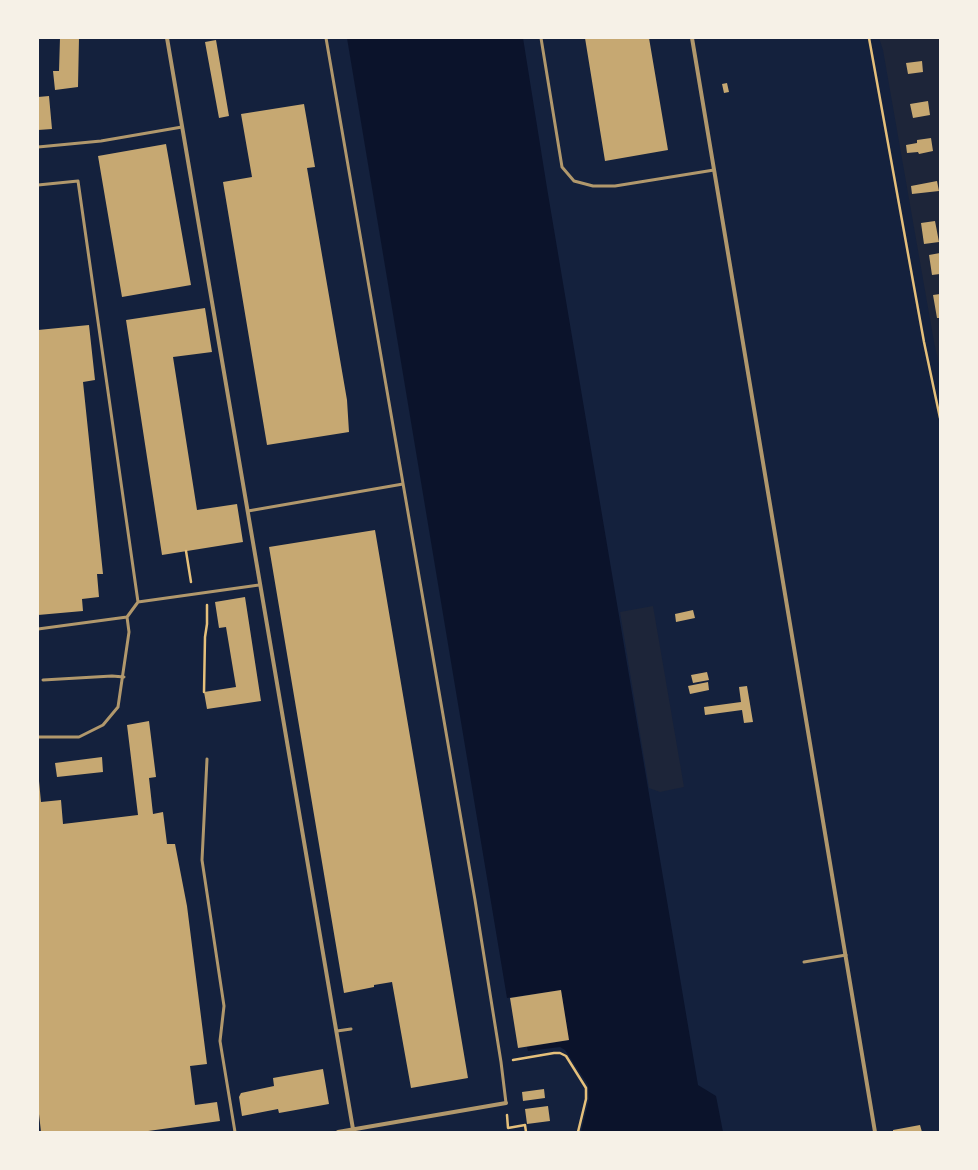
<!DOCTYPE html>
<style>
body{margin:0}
#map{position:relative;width:978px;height:1170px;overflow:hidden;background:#14213d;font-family:"Fira Sans",sans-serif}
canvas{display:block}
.frame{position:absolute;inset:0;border:39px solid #f6f1e7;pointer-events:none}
</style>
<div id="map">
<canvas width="978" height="1170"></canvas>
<div class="frame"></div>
</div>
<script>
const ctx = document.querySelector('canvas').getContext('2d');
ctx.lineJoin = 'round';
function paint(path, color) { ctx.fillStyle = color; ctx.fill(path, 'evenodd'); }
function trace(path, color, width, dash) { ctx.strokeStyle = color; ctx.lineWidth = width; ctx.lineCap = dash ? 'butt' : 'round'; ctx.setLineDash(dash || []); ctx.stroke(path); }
paint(new Path2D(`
 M879 38H940V369L934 342 883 50Z
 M653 606 684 787 660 792 649 788 620 612Z`), '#1d2539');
paint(new Path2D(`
 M347 38H523L547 188 698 1085 716 1096 723 1132H581L589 1099 588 1085 565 1050 560 1047 528 1051 527 1047 569 1040 561 990 507 998Z`), '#0b132b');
paint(new Path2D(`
 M60 38H79L78 87 55 90 53 71H59Z
 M585 38H649L668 150 605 161Z
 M216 40 229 116 219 118 205 42Z
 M922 61 923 72 908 74 906 63Z
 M727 83 729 92 724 93 722 84Z
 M49 96 52 129 38 130V97Z
 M928 101 930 115 913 118 910 104Z
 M304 104 315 167 307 168 347 400 349 432 267 445 223 182 252 177 241 114Z
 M931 138 933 151 919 154 918 152 907 153 906 145 917 143V140Z
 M166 144 191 285 122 297 98 156Z
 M937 181 939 191 912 194 911 186Z
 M935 221 939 242 924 244 921 223Z
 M940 253V274L932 275 929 255Z
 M940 294V318H937L933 295Z
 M205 308 212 352 173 357 197 510 237 504 243 542 162 555 126 320Z
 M89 325 95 380 83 382 103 574H97L99 597 82 599 83 611 38 615V330Z
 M375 530 468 1078 411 1088 392 982 374 985V987L344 993 269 547Z
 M245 597 261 701 207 709 204 692 236 687 226 627 219 628 215 602Z
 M693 610 695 618 676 622 675 614Z
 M707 672 709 680 693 683 691 675Z
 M708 682 709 690 690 694 688 686Z
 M747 686 753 722 744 723 742 710 705 715 704 707 741 702 739 687Z
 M149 721 156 777 149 778 153 814 163 812 167 844H175L187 906 207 1064 190 1066 195 1105 217 1102 220 1121 141 1132H41L38 1105V781H39L41 802 61 800 63 824 138 815 127 725Z
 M102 757 103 772 57 777 55 763Z
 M561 990 569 1040 518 1048 510 998Z
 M323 1069 329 1104 279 1113 278 1109 242 1116 239 1097 241 1093 274 1086 273 1078Z
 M544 1089 545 1098 523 1101 522 1092Z
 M548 1106 550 1121 527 1124 525 1109Z
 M920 1125 922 1132H893V1130Z`), '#c6a872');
trace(new Path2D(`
 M869 38 924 342 940 418
 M186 551 191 582
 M204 692 205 637 207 624V605
 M513 1060 554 1053H560L566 1056 586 1088V1099L578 1132
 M507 1115 508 1128 525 1125 526 1132`), '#e5c07b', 2.5);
trace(new Path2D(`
 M326 38 475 900 501 1062 506 1103
 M541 38 562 167 574 181 593 186H615L714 170
 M38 147 101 141 182 127
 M38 185 78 181 138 602 127 617 129 632 118 707 103 725 79 737H38
 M248 511 403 484
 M138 602 259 585
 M38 629 127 617
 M43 680 112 676 124 677
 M207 759 202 860 224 1006 220 1041 235 1132
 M804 962 846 955
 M337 1031 351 1029`), '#b1986c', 3);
trace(new Path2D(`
 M167 38 353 1129
 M692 38 875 1132
 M338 1132 506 1103`), '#b1986c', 4);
</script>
